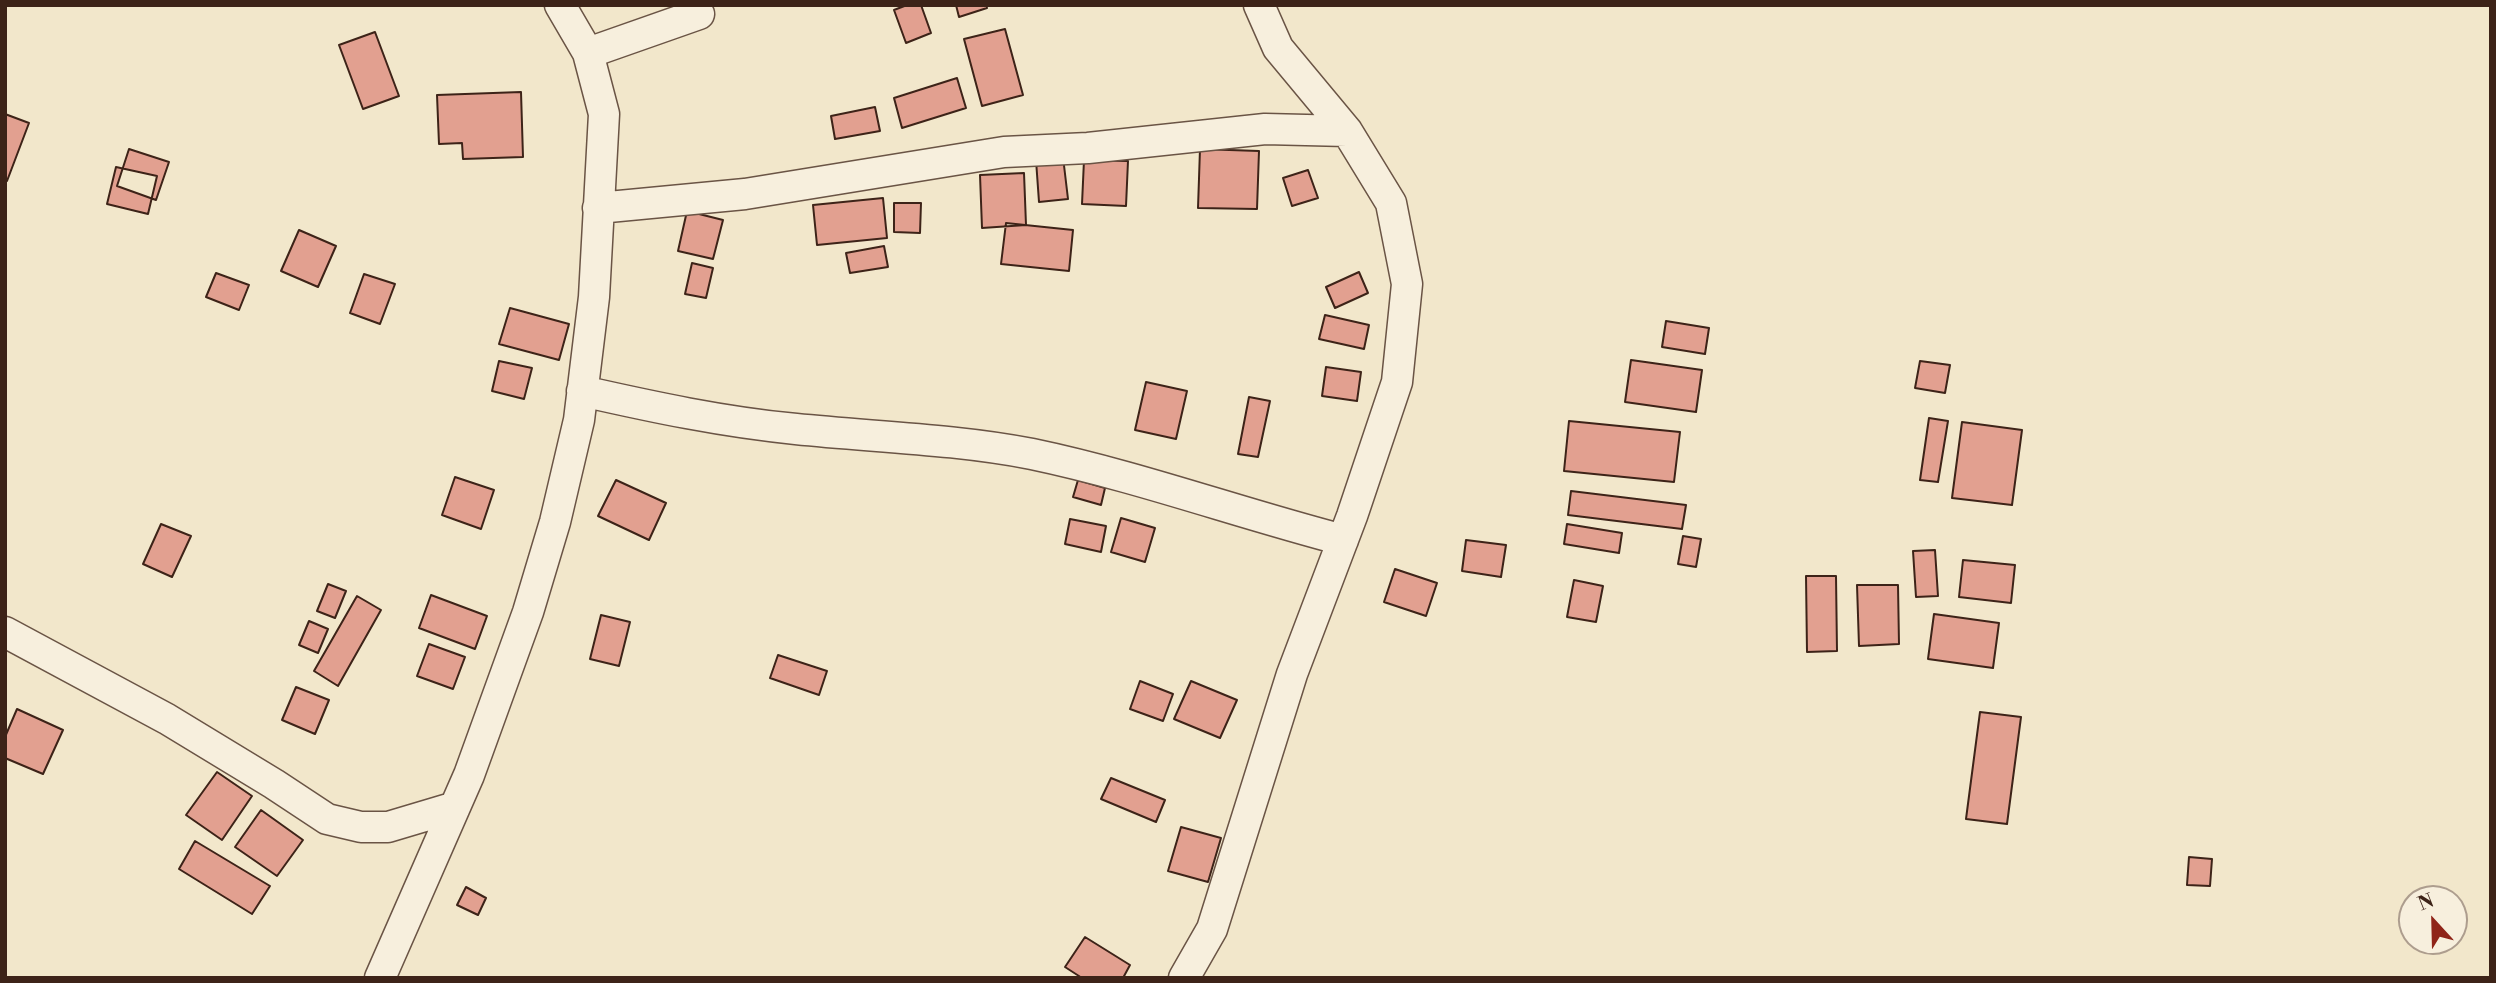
<!DOCTYPE html>
<style>
body{margin:0}
#map{position:relative;width:2496px;height:983px;overflow:hidden;background:#f2e7cb;font-family:"Libre Bodoni",serif}
canvas{display:block}
.frame{position:absolute;inset:0;border:7px solid #3d2318;pointer-events:none}
.north{position:absolute;left:2398px;top:885px;width:70px;height:70px;box-sizing:border-box;background:#f7efdd;border:2px solid #ad9d8e;border-radius:50%;rotate:338deg;font-size:19px;font-weight:700;line-height:28px;text-align:center;color:#3d2318}
.north::after{content:'';display:block;margin:auto;width:24px;height:32px;background:#8f2418;clip-path:polygon(50% 0,100% 100%,50% 72%,0 100%)}
</style>
<div id="map">
<canvas width="2496" height="983"></canvas>
<div class="frame"></div>
<div class="north">N</div>
</div>
<script>
const ctx = document.querySelector('canvas').getContext('2d');
ctx.lineJoin = 'round';
function paint(path, color) { ctx.fillStyle = color; ctx.fill(path, 'evenodd'); }
function trace(path, color, width, dash) { ctx.strokeStyle = color; ctx.lineWidth = width; ctx.lineCap = dash ? 'butt' : 'round'; ctx.setLineDash(dash || []); ctx.stroke(path); }
const building = new Path2D(`
 M907 5H921L931 33 906 43 894 10Z
 M956 5H986L987 8 959 17Z
 M1005 29 1023 95 982 106 964 39Z
 M375 32 399 96 363 109 339 45Z
 M957 78 966 108 902 128 894 98Z
 M521 92 523 157 463 159 462 143 439 144 437 95Z
 M875 107 880 131 835 139 831 116Z
 M5 114 29 123 7 181 5 180Z
 M129 149 169 162 156 200 117 186Z
 M1200 149 1259 151 1257 209 1198 208Z
 M1063 157 1068 199 1039 202 1036 160Z
 M1084 160 1128 161 1126 206 1082 204Z
 M116 167 157 176 148 214 107 204Z
 M1308 170 1318 198 1292 206 1283 178Z
 M1024 173 1026 225 982 228 980 175Z
 M883 198 887 238 817 245 813 205Z
 M894 203H921L920 233 894 232Z
 M687 211 723 220 713 259 678 251Z
 M1006 223 1073 230 1069 271 1001 264Z
 M299 230 336 246 318 287 281 271Z
 M884 246 888 267 850 273 846 253Z
 M692 263 713 268 706 298 685 294Z
 M1359 272 1368 293 1335 308 1326 287Z
 M216 273 249 285 239 310 206 297Z
 M364 274 395 284 380 324 350 313Z
 M510 308 569 324 559 360 499 344Z
 M1325 315 1369 325 1364 349 1319 339Z
 M1666 321 1709 328 1705 354 1662 347Z
 M1631 360 1702 370 1696 412 1625 402Z
 M499 361 532 368 524 399 492 391Z
 M1920 361 1950 365 1945 393 1915 388Z
 M1326 367 1361 372 1357 401 1322 396Z
 M1146 382 1187 391 1176 439 1135 430Z
 M1249 397 1270 401 1258 457 1238 454Z
 M1929 418 1948 421 1938 482 1920 480Z
 M1569 421 1680 432 1674 482 1564 471Z
 M1962 422 2022 430 2012 505 1952 498Z
 M455 477 494 490 481 529 442 515Z
 M616 480 666 503 649 540 598 516Z
 M1078 480 1105 488 1101 505 1073 497Z
 M1571 491 1686 505 1682 529 1568 515Z
 M1121 518 1155 528 1145 562 1111 552Z
 M1070 519 1106 526 1101 552 1065 544Z
 M161 524 191 536 172 577 143 564Z
 M1567 524 1622 533 1619 553 1564 544Z
 M1683 536 1701 539 1696 567 1678 564Z
 M1466 540 1506 545 1501 577 1462 571Z
 M1935 550 1938 596 1916 597 1913 551Z
 M1963 560 2015 565 2011 603 1959 597Z
 M1395 569 1437 583 1426 616 1384 602Z
 M1806 576H1836L1837 651 1807 652Z
 M1574 580 1603 586 1596 622 1567 617Z
 M328 584 346 591 335 618 317 611Z
 M1857 585H1898L1899 644 1859 646Z
 M431 595 487 616 475 649 419 628Z
 M357 596 381 610 338 686 314 671Z
 M1934 614 1999 623 1993 668 1928 659Z
 M601 615 630 622 619 666 590 659Z
 M309 621 328 629 318 653 299 645Z
 M429 644 465 657 453 689 417 676Z
 M778 655 827 671 819 695 770 678Z
 M1140 681 1173 694 1163 721 1130 709Z
 M1191 681 1237 700 1220 738 1174 719Z
 M296 687 329 700 315 734 282 720Z
 M17 709 63 730 43 774 5 758V737Z
 M1980 712 2021 717 2007 824 1966 819Z
 M217 772 252 796 222 840 186 815Z
 M1111 778 1165 800 1156 822 1101 799Z
 M261 810 303 840 277 876 235 847Z
 M1181 827 1221 838 1208 882 1168 871Z
 M195 841 270 886 252 914 179 869Z
 M2189 857 2212 859 2210 886 2187 885Z
 M466 887 486 898 478 915 457 905Z
 M1085 937 1130 965 1123 978H1082L1065 967Z`);
paint(building, '#e2a090');
trace(building, '#3d2318', 2);
const minor = new Path2D(`
 M588 53 699 14
 M598 208 745 194 1004 152 1088 148 1265 129 1347 131
 M582 391C653 407 723 422 796 429 874 437 954 439 1032 454 1137 476 1239 513 1343 540
 M5 632 167 719 274 784 327 819 361 827H388L455 807
 M380 978 469 775 528 612 555 522 579 420 594 297 604 114 588 53 560 5
 M1184 978 1212 929 1292 674 1352 516 1397 382 1407 284 1391 203 1347 131 1278 48 1259 5`);
trace(minor, '#6a5445', 33);
trace(minor, '#f7efdd', 30);
</script>
